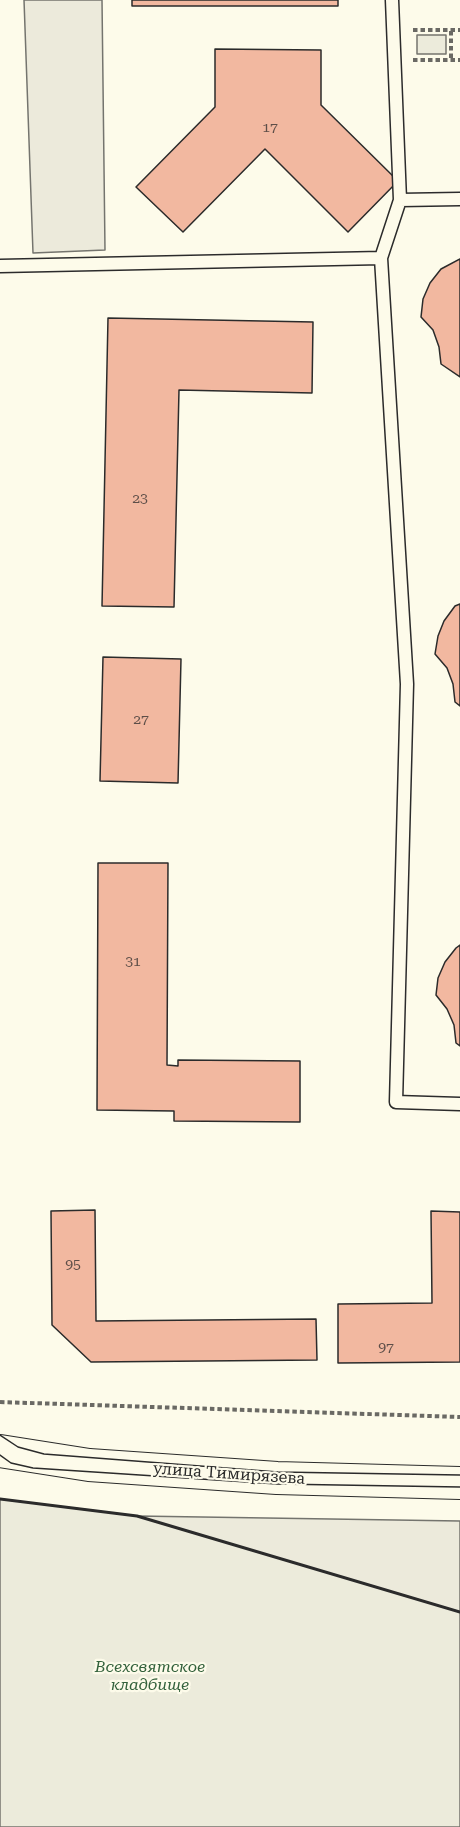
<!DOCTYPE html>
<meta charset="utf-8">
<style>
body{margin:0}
canvas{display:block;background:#fdfbea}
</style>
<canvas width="460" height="1827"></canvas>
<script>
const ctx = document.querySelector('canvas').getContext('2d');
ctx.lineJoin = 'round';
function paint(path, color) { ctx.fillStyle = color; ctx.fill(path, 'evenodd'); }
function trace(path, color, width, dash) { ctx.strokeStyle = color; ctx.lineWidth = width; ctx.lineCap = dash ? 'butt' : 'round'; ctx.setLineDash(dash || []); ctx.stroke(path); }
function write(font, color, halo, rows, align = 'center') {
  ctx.font = font + ' "Roboto Serif",serif'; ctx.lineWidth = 4.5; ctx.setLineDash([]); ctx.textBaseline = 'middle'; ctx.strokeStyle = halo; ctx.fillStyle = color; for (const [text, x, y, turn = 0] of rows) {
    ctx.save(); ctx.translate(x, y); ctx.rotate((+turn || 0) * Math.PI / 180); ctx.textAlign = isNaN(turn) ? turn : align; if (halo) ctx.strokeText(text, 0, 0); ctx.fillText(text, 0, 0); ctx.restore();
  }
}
const green = new Path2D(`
 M417 35H446V54H417Z
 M0 1499 137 1516 460 1612V1827H0Z`);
paint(green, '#ecebdb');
trace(green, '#74746e', 1.5);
const parking = new Path2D(`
 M24 0H102L105 250 33 253Z
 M137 1516 460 1521V1612Z`);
paint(parking, '#eceadb');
trace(parking, '#74746e', 1.5);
const building = new Path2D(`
 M132 0H338V6H132Z
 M215 49 321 50V105L398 181 348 232 265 149 183 232 136 187 215 107Z
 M460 259V377L441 364 439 347 433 330 421 317 423 299 430 283 441 269Z
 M108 318 313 322 312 393 179 390 174 607 102 606Z
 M460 604V706L455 702 453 684 447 668 435 654 438 636 444 621 455 606Z
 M103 657 181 659 178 783 100 781Z
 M98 863H168L167 1065 178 1066V1060L300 1061V1122L174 1121V1111L97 1110Z
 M460 945V1046L456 1043 454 1025 447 1009 436 995 438 978 445 962 456 948Z
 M95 1210 96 1321 316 1319 317 1360 91 1362 52 1325 51 1211Z
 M431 1211 460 1212V1362L338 1363V1304L432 1303Z`);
paint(building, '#f2b8a0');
trace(building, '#2b2b2b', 1.5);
const service = new Path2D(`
 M400 200 460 199
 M381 258 400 200 392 0
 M0 266 381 258 407 684 396 1102 460 1104`);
const tertiary = new Path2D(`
 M0 1451 89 1465 277 1478 460 1483`);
trace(service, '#2b2b2b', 15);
trace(tertiary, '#2b2b2b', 34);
trace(new Path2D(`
 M413 30H460
 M451 31V60
 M413 60H460
 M0 1402 460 1417`), '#6a6964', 4, [4.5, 3]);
trace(service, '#fdfbea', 12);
trace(tertiary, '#fdfbea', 32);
trace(new Path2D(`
 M0 1435 18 1447 44 1454 278 1472 460 1475
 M0 1455 11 1463 33 1468 277 1484 460 1487`), '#2b2b2b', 1.5);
trace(new Path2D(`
 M0 1499 137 1516 460 1612`), '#2b2b2b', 3);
write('14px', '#5d4e48', null, [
 ["17",270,128],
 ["23",140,499],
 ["27",141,720],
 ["31",133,962],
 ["95",73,1265],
 ["97",386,1348]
]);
write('16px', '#2b2b2b', '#fdfbea', [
 ["улица Тимирязева",229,1474,4]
]);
write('italic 16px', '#34623c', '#fdfbea', [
 ["Всехсвятское",150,1667],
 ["кладбище",150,1685]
]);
</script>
